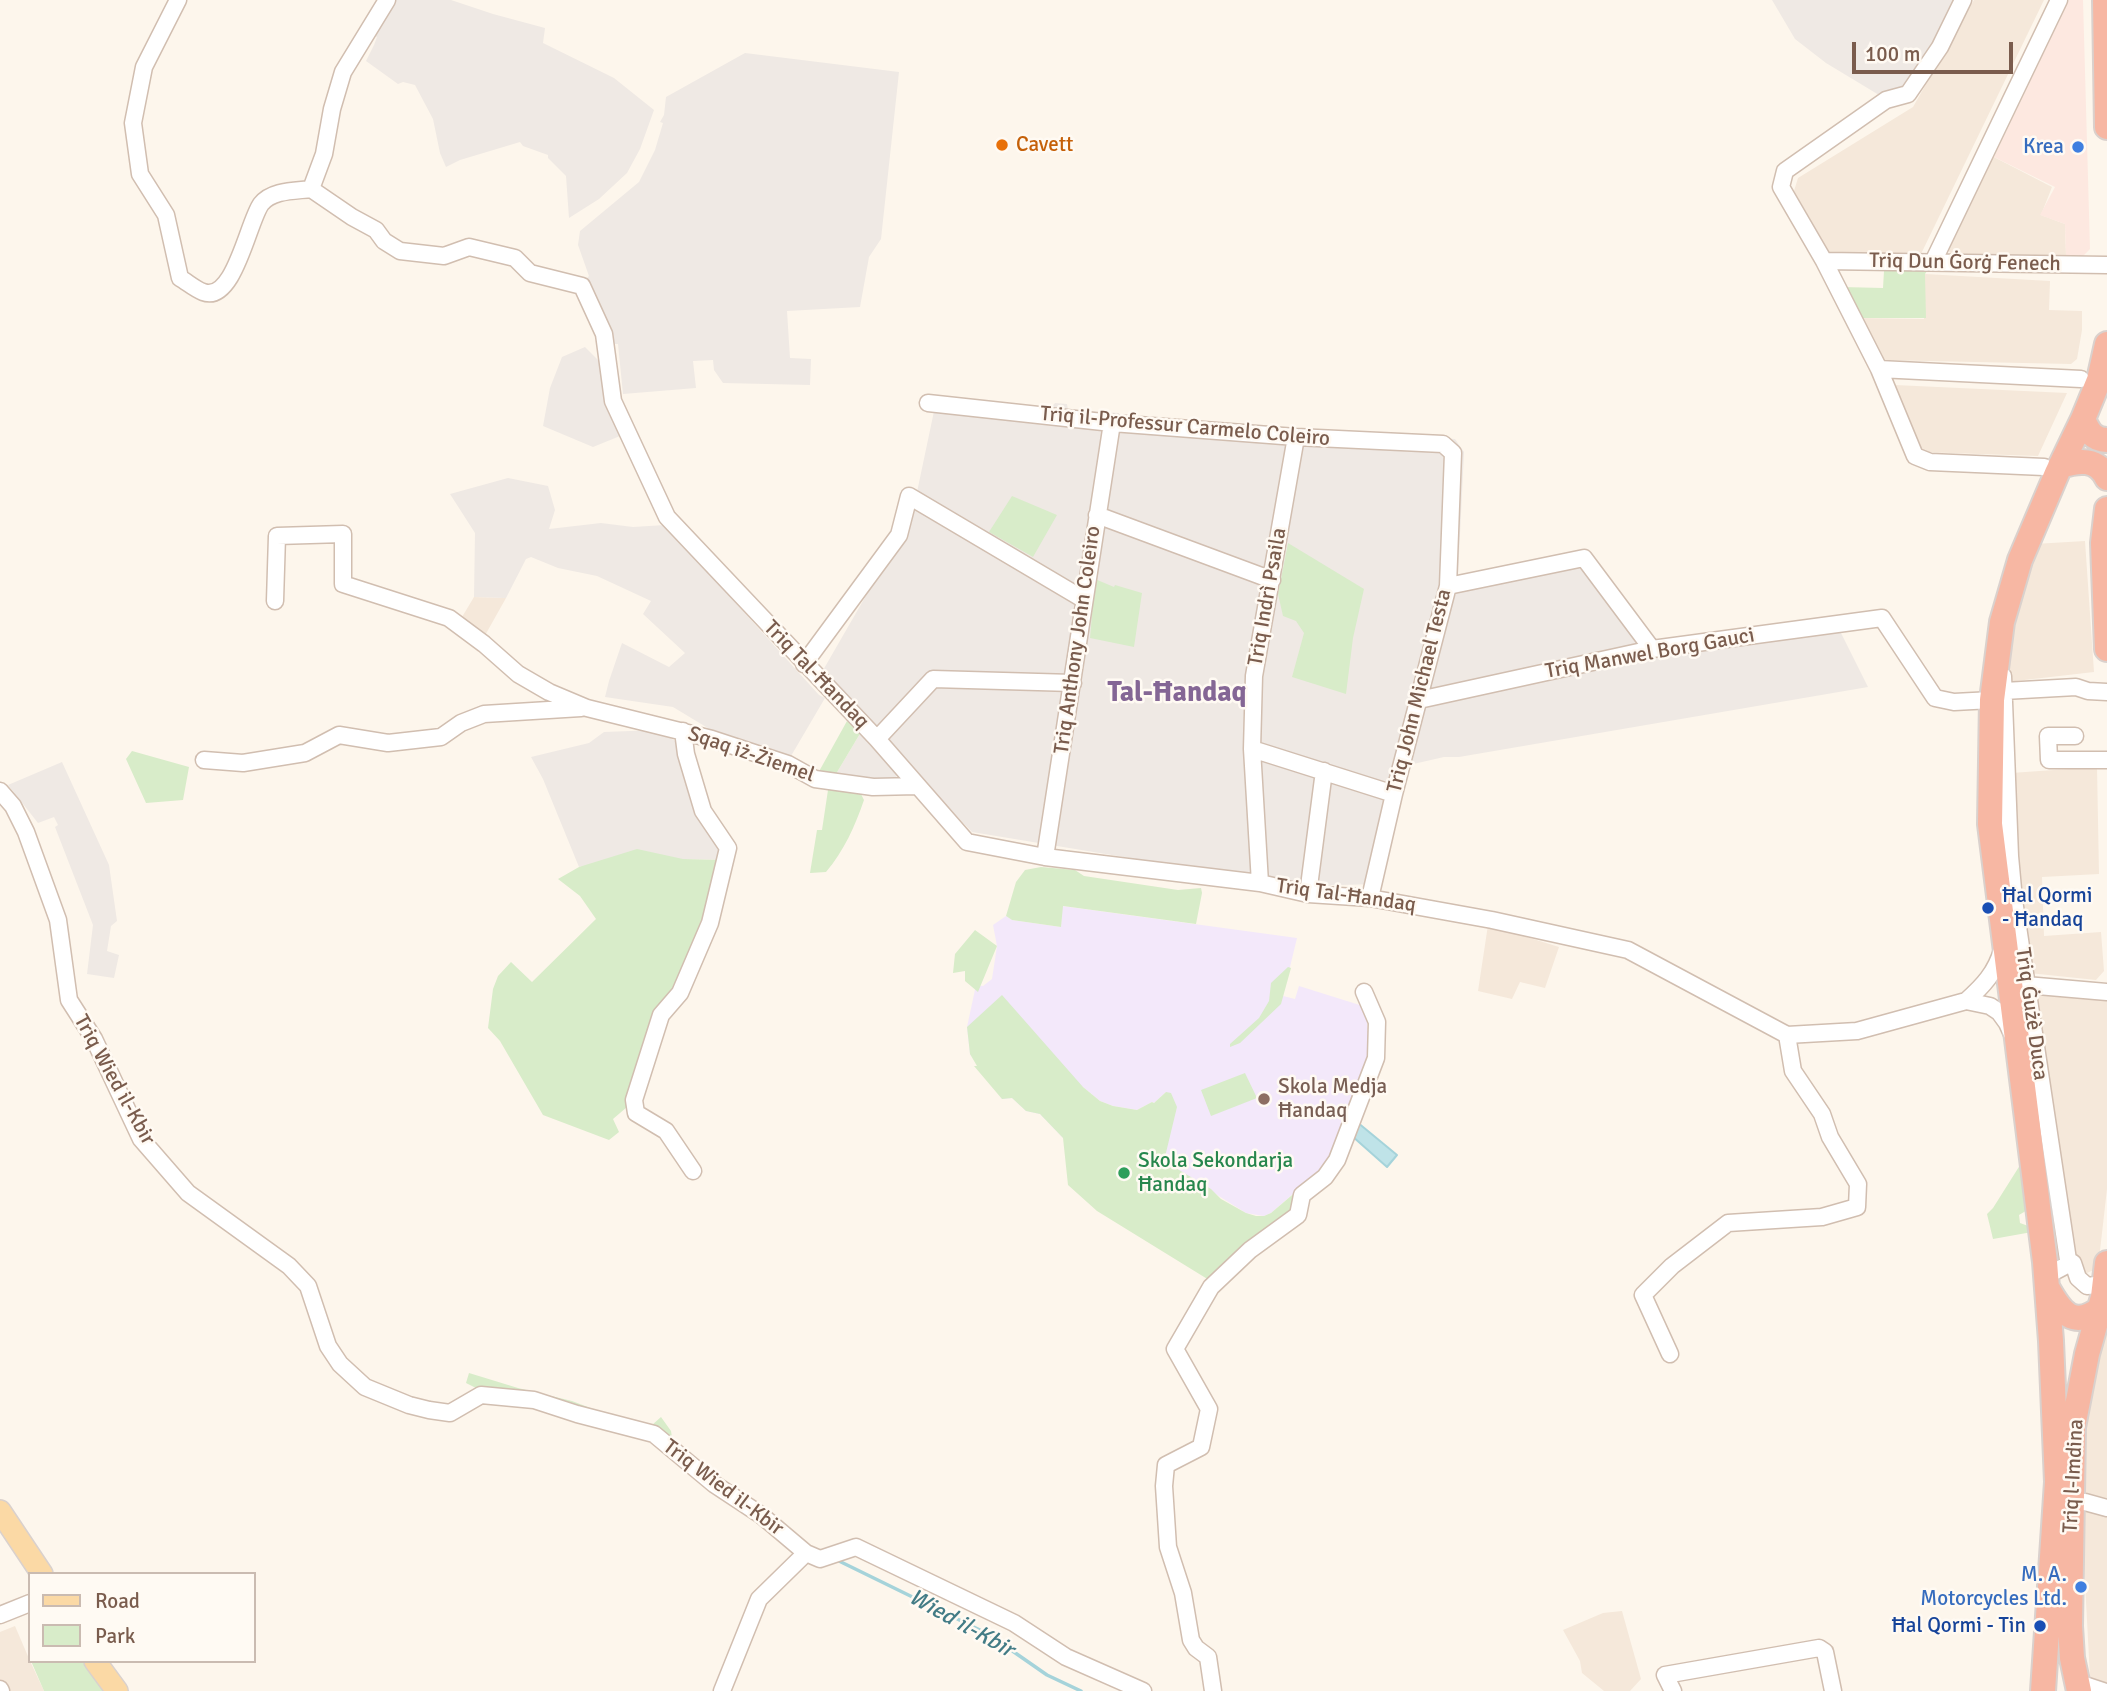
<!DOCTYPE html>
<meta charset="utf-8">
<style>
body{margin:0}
#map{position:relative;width:2107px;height:1691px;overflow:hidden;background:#fdf6ec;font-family:Signika,sans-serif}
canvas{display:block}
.legend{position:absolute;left:28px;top:1572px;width:228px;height:91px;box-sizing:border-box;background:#fffaf3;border:2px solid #cabbb1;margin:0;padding:9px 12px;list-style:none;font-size:21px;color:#7a5c4d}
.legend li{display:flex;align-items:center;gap:14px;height:35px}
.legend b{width:35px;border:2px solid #cabbb1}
.scale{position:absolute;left:1852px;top:42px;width:161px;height:32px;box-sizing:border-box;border:4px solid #7a5c4d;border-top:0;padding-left:9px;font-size:21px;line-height:24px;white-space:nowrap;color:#7a5c4d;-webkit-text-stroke:5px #fffaf3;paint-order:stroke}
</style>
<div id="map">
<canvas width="2107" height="1691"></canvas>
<ul class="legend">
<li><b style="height:9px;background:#fbd9a5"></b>Road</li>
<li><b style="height:19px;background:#d8ecc9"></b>Park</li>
</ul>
<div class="scale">100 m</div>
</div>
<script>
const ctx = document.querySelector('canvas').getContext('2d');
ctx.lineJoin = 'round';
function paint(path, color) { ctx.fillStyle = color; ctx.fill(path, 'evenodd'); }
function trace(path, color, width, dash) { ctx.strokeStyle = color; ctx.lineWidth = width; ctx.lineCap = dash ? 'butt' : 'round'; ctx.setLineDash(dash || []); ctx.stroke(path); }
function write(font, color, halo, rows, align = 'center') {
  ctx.font = font + ' Signika,sans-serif'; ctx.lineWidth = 5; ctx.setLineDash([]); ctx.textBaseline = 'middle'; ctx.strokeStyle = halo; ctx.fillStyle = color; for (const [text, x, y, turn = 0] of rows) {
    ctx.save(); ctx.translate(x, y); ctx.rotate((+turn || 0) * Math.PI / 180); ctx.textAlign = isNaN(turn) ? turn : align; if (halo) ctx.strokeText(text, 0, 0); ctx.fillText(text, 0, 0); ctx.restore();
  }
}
paint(new Path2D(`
 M1974 0H2044L1920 256 1832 257 1794 191 1798 178 1913 107Z
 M1992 156 2052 187 2041 215 2065 224 2066 255H1951L1947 247Z
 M1925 274 2050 281 2049 310 2082 311V330L2077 359 2071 364 1880 360 1857 318 1924 319Z
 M1895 385 2067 393 2038 456 1921 452 1891 389Z
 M2085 541 2094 672 2007 682 2006 621 2034 544Z
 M474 597 506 598 483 639 459 622Z
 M2097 767 2099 874 2042 877 2044 936 2101 932 2104 971 2096 980 2029 973 2021 934 2011 773Z
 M1488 925 1559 947 1545 988 1520 982 1512 999 1478 991Z
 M2030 991 2107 997V1189L2098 1268 2087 1273 2079 1272 2071 1259Z
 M2107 1308V1683L2090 1677 2080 1488 2084 1402Z
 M1622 1611 1641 1679 1630 1691H1604L1582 1673 1580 1661 1563 1630 1603 1613Z
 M15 1626 30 1661 44 1691H5L0 1679V1632Z`), '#f5e8da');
paint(new Path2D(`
 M2069 0H2083L2090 249 2083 256 2066 255 2065 224 2040 215 2055 187 1994 157Z`), '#fde8e0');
paint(new Path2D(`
 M396 0H451L493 14 545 28 543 43 614 78 654 110 640 149 627 173 599 199 569 218 566 176 548 158V155L523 146 520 142 460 160 446 167 440 153 433 119 415 85 403 82 398 84 366 61 374 45 377 37 373 35Z
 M1772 0H1958L1945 30 1904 92 1879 95 1826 63 1795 39Z
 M745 53 899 72 881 239 869 257 860 307 787 311 790 358 811 359 810 385 723 383 714 370 713 360 693 361 696 388 623 394 618 344H610L588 281 587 278 589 276 578 245 580 231 639 182 655 150 663 123 660 122 664 115 666 97Z
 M585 347 605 367 625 434 593 447 543 426 550 388 562 357Z
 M937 397 1050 409 1055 403 1067 404 1068 410 1119 413V421L1455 439 1464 452 1458 576 1587 549 1658 644 1827 616 1840 631 1868 687 1459 757H1444L1409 765 1378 884 1300 886 972 832 868 724 822 672 875 580 917 492Z
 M508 478 548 486 555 510 549 529 601 523 633 527 665 525 819 695 825 698 791 756 721 736 673 707 605 697 609 681 622 643 669 667 685 653 643 614 651 601 597 576 558 568 531 557 526 559 506 598 474 597 475 533 450 494Z
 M657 730 677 742 722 843V860L683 859 594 864 579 867 543 779 531 757 589 743 604 732Z
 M861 732 879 747 897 775 895 780 833 779Z
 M62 762 109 865 117 921 111 926 107 951 119 955 114 978 87 974 93 925 55 827 58 825 54 817 38 823 8 785Z`), '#efe9e4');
paint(new Path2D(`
 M1062 906 1297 938 1283 996 1295 999 1299 986 1366 1007 1369 1054 1332 1157 1316 1174 1271 1213 1264 1216 1246 1213 1163 1161 1165 1152 1166 1092 1154 1103 1152 1102 1137 1110 1113 1106 1100 1101 1083 1087 1063 1138 1040 1114 1026 1111 1012 1098 1002 1099 970 1054 967 1027 976 985 983 986 992 979 997 946 993 925 1006 916 1012 920 1061 927Z`), '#f3e8fa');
paint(new Path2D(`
 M1884 271H1927L1925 274 1926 318H1857L1842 287 1883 288Z
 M1012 496 1057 515 1033 557 989 532Z
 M1288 543 1364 589 1353 638 1346 694 1292 677 1304 633 1296 621 1283 616 1278 594Z
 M1095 579 1114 587 1115 585 1142 593 1134 647 1090 638Z
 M847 721 861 732 833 779 817 775Z
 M132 751 189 767 183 800 146 803 126 759Z
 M828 790H859L864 800C855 826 844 851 826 872L810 873 817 830H822Z
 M637 849 683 859 722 860 709 906 627 1107 613 1119 619 1132 609 1140 543 1115 500 1041 488 1028 493 989 498 976 511 962 532 982 596 919 580 896 558 879 579 867Z
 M1041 867 1075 870 1084 876 1178 890 1201 888 1202 893 1196 924 1063 906 1061 927 1012 920 1006 916 1016 882 1025 870Z
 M975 930 997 946 978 992 965 981V971L953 973 955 954Z
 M1288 967 1291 968 1281 1004 1240 1043 1230 1047V1044L1259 1018 1269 1001 1271 983Z
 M1002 995 1083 1087 1100 1101 1113 1106 1137 1110 1152 1102 1154 1103 1166 1092 1171 1093 1177 1107 1164 1161 1211 1189 1221 1199 1246 1213 1256 1216H1264L1271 1213 1298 1190 1294 1215 1209 1280 1097 1211 1068 1185 1063 1138 1040 1114 1026 1111 1012 1098 1002 1099 974 1066H977L970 1054 967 1027Z
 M1245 1073 1257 1098 1211 1116 1201 1090Z
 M2022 1162 2029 1209 2019 1215 2020 1223 2031 1227 2032 1232 1993 1239 1987 1214 1993 1208Z
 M469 1373 518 1388 572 1401 622 1420 652 1425 661 1417 671 1431 674 1450 659 1431 480 1390 466 1383Z
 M31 1661H87L107 1691H44Z`), '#d8ecc9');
const water = new Path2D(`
 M1357 1122 1397 1155 1387 1167 1352 1136Z`);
paint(water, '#bfe3e8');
trace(water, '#a5d3da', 2);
trace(new Path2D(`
 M839 1561 988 1634 1047 1675 1081 1691`), '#a5d3da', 3.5);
const minor = new Path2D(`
 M178 0 144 67 133 123 140 174 166 215 180 278C187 282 195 289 203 292 234 304 248 222 261 204 272 190 295 191 311 189L352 217 376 230 384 241 400 251 444 256 469 247 515 258 530 273 582 286 604 334 613 401 667 517 877 739 967 842 1045 857 1260 883 1308 894 1370 898 1492 920 1628 950 1787 1035 1857 1031 1966 1001 1990 1006 1999 1012 2007 1023 2012 1034
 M1963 0 1940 47 1908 94 1886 100 1785 171 1781 187 1824 261 1879 369 1915 456 1930 462 2044 467 2057 473
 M311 189 324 154 332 109 343 72 387 0
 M1824 261 2107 265
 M1933 262 2059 0
 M1879 369 2081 379
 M928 403 1112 423 1296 437 1443 444 1453 453 1448 586 1394 794 1370 898
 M1097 515 1272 580
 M1448 586 1584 558 1652 649
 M275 601 277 536 343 534V584L449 618 484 644 518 674 549 692 587 708 712 739 788 764 815 779 873 787 917 786
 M804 664 899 535 909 496 1083 599
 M2003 676 2010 856 2014 900 2068 1260 2067 1265 2046 1276
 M2004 691 2076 687 2088 691 2107 692
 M1419 700 1652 649 1882 618 1935 698 1954 702 1992 700
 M683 731 686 754 703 811 728 848 710 923 680 993 661 1015 634 1100 636 1113 666 1131 693 1171
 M2075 736H2048L2049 760H2107
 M877 739 933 679 1073 683
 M1252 749 1394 794
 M204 760 243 763 305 753 339 735 388 743 441 737 461 723 484 714 581 708
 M0 791 13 806 26 832 58 920 69 1000 94 1039 141 1139 188 1193 289 1266 308 1286 328 1346 340 1364 365 1387 409 1405 429 1410 450 1413 481 1395 534 1400 577 1414 654 1434 714 1484 761 1515 806 1553 820 1559 856 1547 1014 1623 1066 1657 1143 1691
 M1045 857C1068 712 1089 568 1112 423
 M1260 883 1252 749 1254 676 1296 437
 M1308 894 1324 771
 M2026 985 2107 992
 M1966 1001C1983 986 1996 972 2002 950
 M2068 1260 2073 1263 2078 1278 2087 1286 2105 1284
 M1670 1354 1643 1295 1672 1266 1728 1223 1822 1217 1857 1207 1858 1184 1830 1137 1822 1114 1793 1071 1787 1035
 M2071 1502H2085L2107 1508
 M0 1615 30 1603
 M2076 1682 2103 1691
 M0 1689 1 1691
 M722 1691 759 1599 806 1553
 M1213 1691 1208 1657 1196 1648 1191 1640 1183 1593 1168 1547 1164 1486 1166 1465 1201 1447 1209 1409 1175 1349 1211 1287 1250 1250 1298 1215 1302 1195 1325 1177 1337 1160 1376 1058 1377 1022 1364 992
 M1673 1691 1665 1675 1819 1648 1825 1652 1833 1691`);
const major = new Path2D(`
 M0 1511 42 1574
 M95 1661 117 1691`);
const highway = new Path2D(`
 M2105 0 2107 127
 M2083 419C2088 431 2093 440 2107 440
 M2060 466C2079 460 2097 458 2107 478
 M2107 509 2103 543 2107 649
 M2048 1289C2061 1312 2073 1329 2100 1309
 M2043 1691 2057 1482 2051 1341 2045 1262 1990 824 1992 700 2002 622 2020 560 2057 473 2083 419 2099 380 2107 344
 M2079 1691 2072 1658 2070 1626 2073 1427 2087 1354 2103 1297 2107 1263`);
trace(minor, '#d1beb0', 19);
trace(major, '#dad1cd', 24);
trace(highway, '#dad1cd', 28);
trace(minor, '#fff', 16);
trace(major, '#fbd9a5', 21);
trace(highway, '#f7b7a3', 24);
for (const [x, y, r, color] of [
 [1002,145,7,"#e8710a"],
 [2078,147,7,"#3f7fe0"],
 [1988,908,7,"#1a4fb4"],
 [1264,1099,7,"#8d6e63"],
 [1124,1173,7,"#2e9e5b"],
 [2081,1587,7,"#3f7fe0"],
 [2040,1626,7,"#1a4fb4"]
]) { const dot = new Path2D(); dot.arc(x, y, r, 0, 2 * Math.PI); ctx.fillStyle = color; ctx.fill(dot); trace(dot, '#fffaf3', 2.5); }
write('21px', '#c56008', '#fffaf3', [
 ["Cavett",1016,145]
], 'left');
write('21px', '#366cbe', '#fffaf3', [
 ["Krea",2064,147],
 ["M. A.",2067,1575],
 ["Motorcycles Ltd.",2067,1599]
], 'right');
write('21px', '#7a5c4d', '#fffaf3', [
 ["Triq Dun Ġorġ Fenech",1965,263,1],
 ["Triq il-Professur Carmelo Coleiro",1185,427,5],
 ["Triq Indrì Psaila",1268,597,-80],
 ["Triq Anthony John Coleiro",1078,640,-82],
 ["Triq Manwel Borg Gauci",1650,654,-10],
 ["Triq Tal-Ħandaq",816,675,46],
 ["Triq John Michael Testa",1420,691,-76],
 ["Sqaq iż-Żiemel",751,755,19],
 ["Triq Tal-Ħandaq",1346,896,8],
 ["Triq Ġużè Duca",2031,1014,82],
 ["Triq Wied il-Kbir",114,1080,61],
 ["Triq l-Imdina",2074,1476,-87],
 ["Triq Wied il-Kbir",723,1488,37]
]);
write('21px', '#164399', '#fffaf3', [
 ["Ħal Qormi",2002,896],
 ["- Ħandaq",2002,920],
 ["Ħal Qormi - Tin",2026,1626,"right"]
], 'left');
write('21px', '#785e54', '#fffaf3', [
 ["Skola Medja",1278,1087],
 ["Ħandaq",1278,1111]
], 'left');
write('21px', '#27864d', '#fffaf3', [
 ["Skola Sekondarja",1138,1161],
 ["Ħandaq",1138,1185]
], 'left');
write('italic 23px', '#437c86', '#fffaf3', [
 ["Wied il-Kbir",961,1624,29]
]);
write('bold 28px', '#846695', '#fffaf3', [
 ["Tal-Ħandaq",1177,694]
]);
</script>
